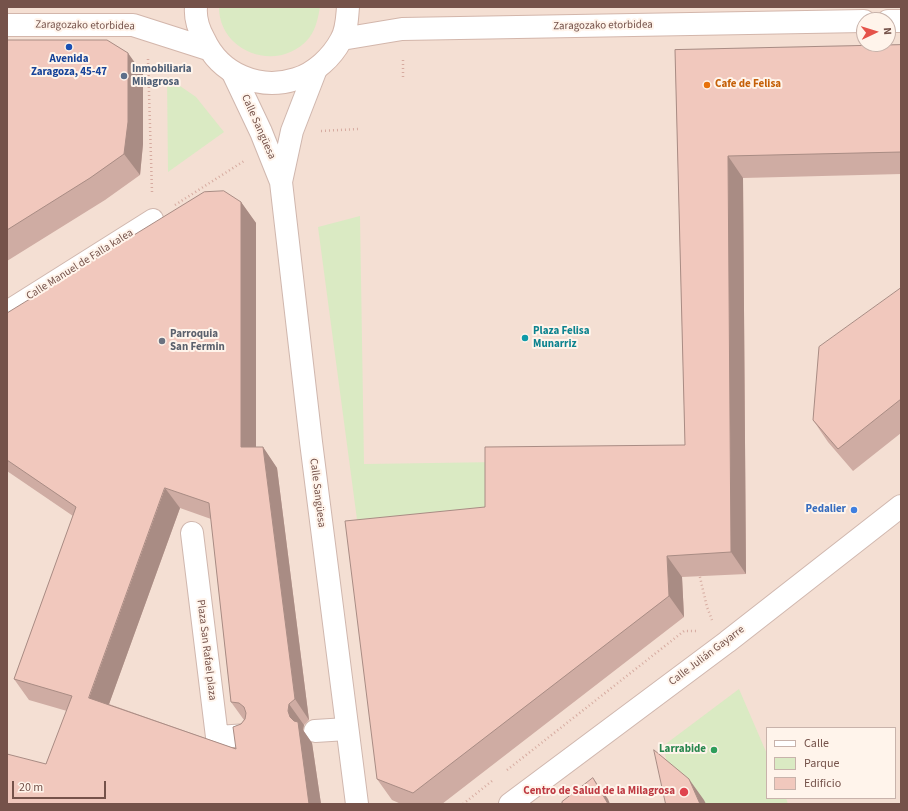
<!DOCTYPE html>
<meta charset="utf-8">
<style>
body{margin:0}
#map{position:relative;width:908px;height:811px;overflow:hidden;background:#fcefe5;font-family:"Source Sans 3",sans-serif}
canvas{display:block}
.frame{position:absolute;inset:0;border:8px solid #75524a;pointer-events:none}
.legend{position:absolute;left:766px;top:727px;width:130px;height:72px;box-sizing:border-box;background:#fff4eb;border:1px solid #c8b3ab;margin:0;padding:5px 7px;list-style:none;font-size:12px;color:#75524a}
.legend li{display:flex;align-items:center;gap:8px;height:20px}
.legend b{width:20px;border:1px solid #c8b3ab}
.north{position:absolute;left:856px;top:12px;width:40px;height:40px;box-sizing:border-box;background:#fff4eb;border:1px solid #c8b3ab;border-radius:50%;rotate:86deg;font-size:11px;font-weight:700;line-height:16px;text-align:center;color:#75524a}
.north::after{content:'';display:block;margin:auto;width:14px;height:18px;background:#e5534b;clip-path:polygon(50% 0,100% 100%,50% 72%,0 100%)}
.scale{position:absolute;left:12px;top:781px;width:94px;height:18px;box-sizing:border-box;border:2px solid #75524a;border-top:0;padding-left:5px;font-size:12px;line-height:14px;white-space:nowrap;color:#75524a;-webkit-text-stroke:3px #fff4eb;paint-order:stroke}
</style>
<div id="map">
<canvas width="908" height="811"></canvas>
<div class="frame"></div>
<ul class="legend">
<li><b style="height:5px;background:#fff"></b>Calle</li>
<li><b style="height:11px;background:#daeac3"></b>Parque</li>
<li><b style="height:11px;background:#f1c8bd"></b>Edificio</li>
</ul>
<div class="north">N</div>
<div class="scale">20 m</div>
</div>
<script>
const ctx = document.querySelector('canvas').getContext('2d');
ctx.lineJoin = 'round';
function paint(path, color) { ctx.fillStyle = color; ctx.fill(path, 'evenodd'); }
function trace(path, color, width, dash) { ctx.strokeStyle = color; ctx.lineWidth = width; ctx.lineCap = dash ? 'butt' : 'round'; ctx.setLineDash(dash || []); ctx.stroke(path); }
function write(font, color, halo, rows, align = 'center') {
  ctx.font = font + ' "Source Sans 3",sans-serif'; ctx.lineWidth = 4; ctx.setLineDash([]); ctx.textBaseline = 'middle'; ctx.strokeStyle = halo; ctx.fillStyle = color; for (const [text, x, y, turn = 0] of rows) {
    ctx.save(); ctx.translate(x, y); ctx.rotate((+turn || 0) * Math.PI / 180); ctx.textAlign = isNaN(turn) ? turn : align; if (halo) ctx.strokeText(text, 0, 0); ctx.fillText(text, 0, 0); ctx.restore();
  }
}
paint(new Path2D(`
 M7 7H901V804H7ZM864 20H888V44H864ZM767 728H895V798H767Z`), '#f4dfd3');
paint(new Path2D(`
 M219 7H320C318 18 316 29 309 38 279 74 219 53 219 7Z
 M167 77 196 97 224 132 168 172Z
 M360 216 364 464 500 462 501 529 360 542 318 227Z
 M739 689 767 754V798H786L788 804H706L672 784 663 746Z`), '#daeac3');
const pedestrian = new Path2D(`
 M7 311 153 219`);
const minor = new Path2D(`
 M192 533 217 737 248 735
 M315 731 347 729
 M510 804 727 642 901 506`);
const tertiary = new Path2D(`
 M233 73 261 132 281 182 311 442 357 804
 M281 182 292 131 316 69`);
const secondary = new Path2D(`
 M196 7C195 18 199 30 204 39 220 74 259 91 296 79 315 73 332 57 341 40 347 30 347 18 348 7
 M888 21H901
 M7 25H133L208 49
 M342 39 402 29 864 21`);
trace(pedestrian, '#d0b7ae', 22);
trace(minor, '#d0b7ae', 24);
trace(tertiary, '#d0b7ae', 24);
trace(secondary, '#d3b6ab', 24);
trace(new Path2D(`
 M148 59 152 192
 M403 60V77
 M321 131 358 129
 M175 205 244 161
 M699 573 707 607 712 620
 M507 770 684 631H696
 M463 804 492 781`), '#d6aba0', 2.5, [1, 3]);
trace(pedestrian, '#fff', 20);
trace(minor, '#fff', 22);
trace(tertiary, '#fff', 22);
trace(secondary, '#fff', 22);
paint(new Path2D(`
 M7 40 143 74V144L140 175 105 200 7 261Z
 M901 45V174L743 178 746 574 682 577 684 617 442 804H401L392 800 377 779 485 507 685 445 675 50Z
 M241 202 256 223V447H263L277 468 309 720 304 725 303 730 312 743 321 804H7L46 764 67 711 29 700 14 679 73 516 7 471V313ZM180 508 211 519 231 702 244 720 241 724 236 749 109 704Z
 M901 288V433L853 471 828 442 813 420Z`), '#cfaca3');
paint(new Path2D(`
 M128 53 143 74V144L140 175 124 154Z
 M728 156 743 178 746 574 731 552Z
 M241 202 256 223V468L241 447Z
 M263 447 277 468 309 720 295 699Z
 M165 488 180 508 104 718 89 698Z
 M667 556 682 577 684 617 669 596Z
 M289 704 304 725 303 730 312 743 321 804H309L288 711Z
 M593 778 608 799 610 804H608Z
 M689 779 704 800 706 804H700Z`), '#a98c84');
const building = new Path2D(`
 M7 40H107L128 53V122L124 154 90 178 7 230Z
 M901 45V152L728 156 731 552 667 556 669 596 413 793 377 779 345 521 485 507V447L685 445 675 50Z
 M224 191 241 202V447H263L295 699 289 704 288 711 290 717 294 721 298 722 309 804H7V754L46 764 72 696 14 679 76 507 7 460V313L204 192ZM165 488 209 503 231 702 239 703 244 707 246 713 245 719 241 724 233 727 236 749 89 698Z
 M901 288V399L838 449 813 420 819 347Z
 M654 750 689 779 700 804H666Z
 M593 778 608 804H562V802Z`);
paint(building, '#f1c8bd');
trace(building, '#a98c84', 1);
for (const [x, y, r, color] of [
 [69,47,4,"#1a4fb4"],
 [124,76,4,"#5c6f8a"],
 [707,85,4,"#e8710a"],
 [525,338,4,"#0f9aa8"],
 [162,341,4,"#6b7280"],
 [854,510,4,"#3f7fe0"],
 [714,750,4,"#2e9e5b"],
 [684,792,5,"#e0444e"]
]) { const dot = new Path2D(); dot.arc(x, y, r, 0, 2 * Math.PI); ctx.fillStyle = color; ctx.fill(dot); trace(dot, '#fff4eb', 1.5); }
write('11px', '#75524a', '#fff4eb', [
 ["Zaragozako etorbidea",85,26,1],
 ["Zaragozako etorbidea",603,26,-1],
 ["Calle Sangüesa",258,127,66],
 ["Calle Manuel de Falla kalea",80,265,-32],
 ["Calle Sangüesa",317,493,83],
 ["Plaza San Rafael plaza",206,650,83],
 ["Calle Julián Gayarre",707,656,-37]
]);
write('bold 11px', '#164399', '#fff4eb', [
 ["Avenida",69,60],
 ["Zaragoza, 45-47",69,73]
]);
write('bold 11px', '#4e5e75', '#fff4eb', [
 ["Inmobiliaria",132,70],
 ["Milagrosa",132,83]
], 'left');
write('bold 11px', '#c56008', '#fff4eb', [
 ["Cafe de Felisa",715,85]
], 'left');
write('bold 11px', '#0d838f', '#fff4eb', [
 ["Plaza Felisa",533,332],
 ["Munarriz",533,345]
], 'left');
write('bold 11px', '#5b616d', '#fff4eb', [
 ["Parroquia",170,335],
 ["San Fermin",170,348]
], 'left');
write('bold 11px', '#366cbe', '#fff4eb', [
 ["Pedalier",846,510]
], 'right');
write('bold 11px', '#27864d', '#fff4eb', [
 ["Larrabide",706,750]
], 'right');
write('bold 11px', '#be3a42', '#fff4eb', [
 ["Centro de Salud de la Milagrosa",675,792]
], 'right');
</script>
